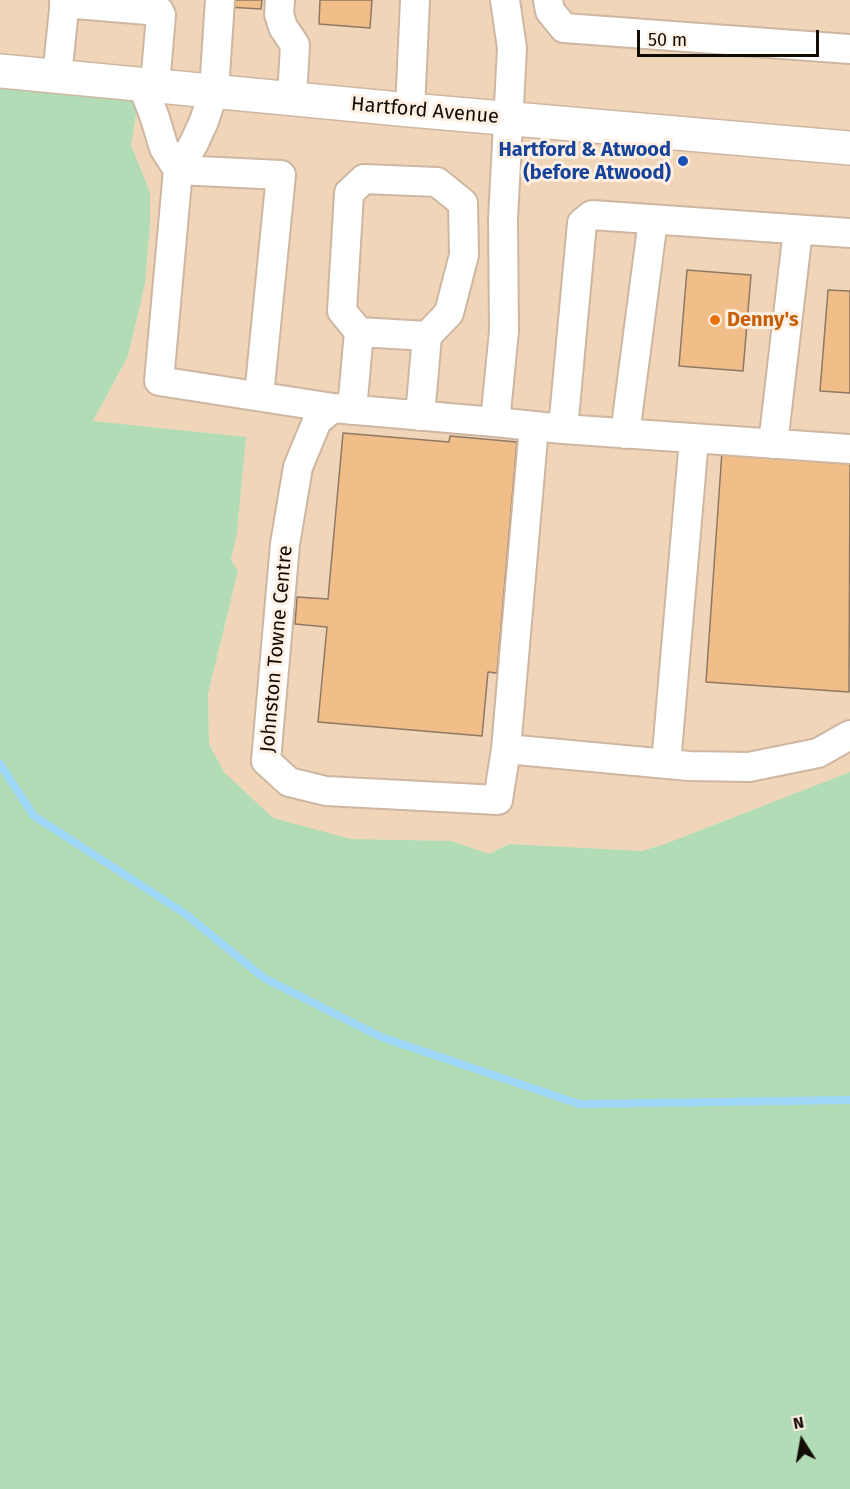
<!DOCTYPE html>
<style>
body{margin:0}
#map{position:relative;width:850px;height:1489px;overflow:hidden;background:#f8e1cb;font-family:"Fira Sans",sans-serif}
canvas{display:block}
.north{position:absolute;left:772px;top:1411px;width:60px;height:60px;-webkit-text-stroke:4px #fef0e3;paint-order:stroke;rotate:349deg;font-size:16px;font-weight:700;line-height:24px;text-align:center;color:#130c05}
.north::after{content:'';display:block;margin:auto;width:21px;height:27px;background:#130c05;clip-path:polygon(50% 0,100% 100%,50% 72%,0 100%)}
.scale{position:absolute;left:637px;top:30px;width:182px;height:27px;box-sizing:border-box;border:3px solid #130c05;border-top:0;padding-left:8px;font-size:18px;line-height:21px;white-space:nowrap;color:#130c05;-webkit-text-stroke:4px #fef0e3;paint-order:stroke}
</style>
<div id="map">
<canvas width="850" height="1489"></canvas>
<div class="north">N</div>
<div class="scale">50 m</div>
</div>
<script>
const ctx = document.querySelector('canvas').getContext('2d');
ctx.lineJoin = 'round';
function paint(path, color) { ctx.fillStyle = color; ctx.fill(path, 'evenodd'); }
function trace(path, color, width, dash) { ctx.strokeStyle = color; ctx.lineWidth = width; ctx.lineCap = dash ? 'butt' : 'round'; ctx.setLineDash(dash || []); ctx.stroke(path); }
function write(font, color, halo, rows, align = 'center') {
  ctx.font = font + ' "Fira Sans",sans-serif'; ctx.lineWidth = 6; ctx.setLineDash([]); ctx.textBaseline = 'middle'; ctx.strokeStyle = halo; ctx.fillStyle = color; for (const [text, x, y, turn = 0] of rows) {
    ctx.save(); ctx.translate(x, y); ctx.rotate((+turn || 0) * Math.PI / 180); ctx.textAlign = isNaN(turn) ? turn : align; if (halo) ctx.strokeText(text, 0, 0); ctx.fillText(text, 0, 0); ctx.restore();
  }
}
paint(new Path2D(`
 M0 0H850V772L665 844 642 851 509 844 489 854 452 841 351 839 273 819 224 772 209 744 208 694 238 572 231 561 237 533 246 437 93 421 128 356 145 284 150 225V192L131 145 140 92 0 75Z`), '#f0d5b9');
paint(new Path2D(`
 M0 75 140 91 131 145 150 192V225L145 284 128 356 93 421 246 437 237 533 231 560 238 571 208 694 209 744 224 772 273 818 351 839 452 841 489 854 509 844 642 851 665 844 850 772V1489H0Z`), '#b1dcb5');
trace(new Path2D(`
 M0 764 34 816 184 913 264 978 381 1037 579 1104 850 1100`), '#9ed7f7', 8);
const building = new Path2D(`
 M229 0H262L261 9 228 7Z
 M320 0H372L370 28 319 24Z
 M687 270 751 275 743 371 679 366Z
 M828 290 850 291V393L820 391Z
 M343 433 449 442 450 436 517 442 497 673 488 672 482 736 318 722 327 627 295 624 297 597 328 599Z
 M722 451 850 461 849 692 706 682Z`);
paint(building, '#f1bd88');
trace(building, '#8d7965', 1.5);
const minor = new Path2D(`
 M220 0 214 91 204 121 194 143 178 170 159 381 333 408
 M280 0 279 14 283 27 295 45 292 98
 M505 0 512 48 503 219 504 331 495 422 333 408 317 421 298 467 285 544 266 761 289 782 326 791 498 800 506 749 689 766 749 767 818 753 850 735
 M548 0 550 11 564 28 850 49
 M64 3 159 11 161 15 155 85
 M57 76 65 0
 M142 84 155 118 164 148 178 170
 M410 110 415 0
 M178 170 281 175 259 396
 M359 332 427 336
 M352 410 359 332 342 311 349 193 364 179 437 182 463 203 464 255 449 313 427 336 420 416
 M495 422 563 429 582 223 592 215 850 233
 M563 429 850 449
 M625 434 653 220
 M773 444 798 230
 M506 749 534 426
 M666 764 694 439`);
const major = new Path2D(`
 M0 71 410 110 850 148`);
trace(minor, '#cdb7a2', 32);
trace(major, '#cdb7a2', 36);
trace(minor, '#fff', 28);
trace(major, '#fff', 33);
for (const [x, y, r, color] of [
 [683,161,6,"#1a4fb4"],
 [715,320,6,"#e8710a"]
]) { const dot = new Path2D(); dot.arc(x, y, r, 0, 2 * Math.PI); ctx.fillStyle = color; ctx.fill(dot); trace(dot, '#fef0e3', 2); }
write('20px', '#130c05', '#fef0e3', [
 ["Hartford Avenue",425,111,5],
 ["Johnston Towne Centre",277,649,-85]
]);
write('bold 20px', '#164399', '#fef0e3', [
 ["Hartford & Atwood",671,150],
 ["(before Atwood)",671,173]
], 'right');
write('bold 20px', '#c56008', '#fef0e3', [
 ["Denny's",727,320]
], 'left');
</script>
